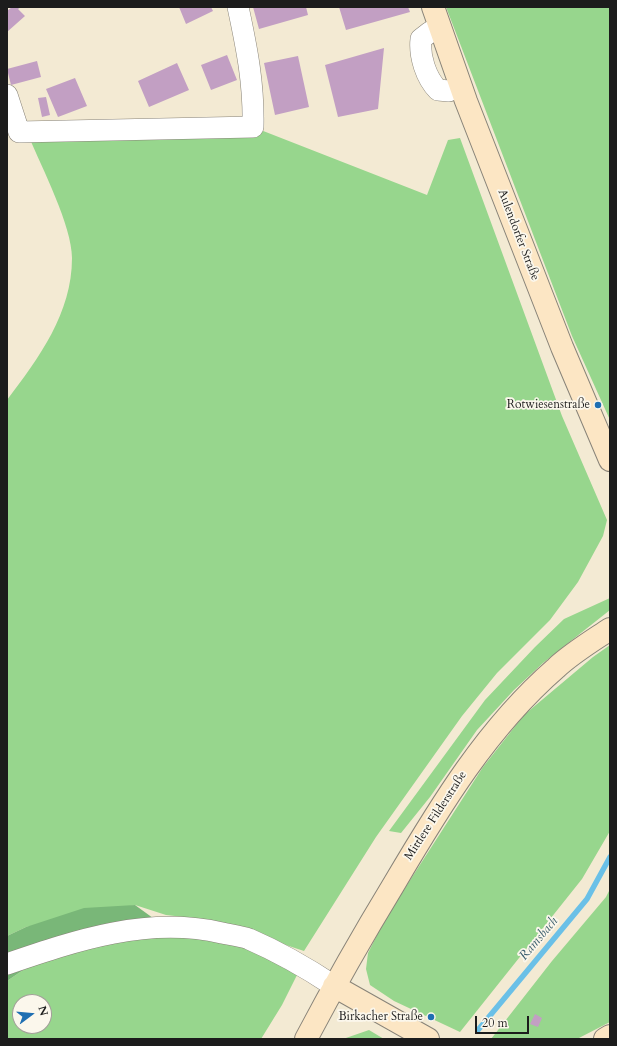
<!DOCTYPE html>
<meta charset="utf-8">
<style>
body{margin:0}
#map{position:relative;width:617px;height:1046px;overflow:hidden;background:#f3ead3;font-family:Cardo,serif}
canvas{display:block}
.frame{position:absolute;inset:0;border:8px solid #1c1c1c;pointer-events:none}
.north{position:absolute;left:12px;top:994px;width:40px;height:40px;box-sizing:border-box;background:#fbf7ec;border:1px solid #a29f99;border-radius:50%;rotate:74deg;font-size:11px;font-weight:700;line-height:16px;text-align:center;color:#1c1c1c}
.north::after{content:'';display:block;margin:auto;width:14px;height:18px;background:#1f6fb2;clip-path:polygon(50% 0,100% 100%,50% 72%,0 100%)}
.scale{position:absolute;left:475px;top:1016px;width:54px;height:18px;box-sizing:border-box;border:2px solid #1c1c1c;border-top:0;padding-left:5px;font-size:12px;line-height:14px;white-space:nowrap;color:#1c1c1c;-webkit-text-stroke:3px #fbf7ec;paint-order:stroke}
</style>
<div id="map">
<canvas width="617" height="1046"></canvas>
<div class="frame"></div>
<div class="north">N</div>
<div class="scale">20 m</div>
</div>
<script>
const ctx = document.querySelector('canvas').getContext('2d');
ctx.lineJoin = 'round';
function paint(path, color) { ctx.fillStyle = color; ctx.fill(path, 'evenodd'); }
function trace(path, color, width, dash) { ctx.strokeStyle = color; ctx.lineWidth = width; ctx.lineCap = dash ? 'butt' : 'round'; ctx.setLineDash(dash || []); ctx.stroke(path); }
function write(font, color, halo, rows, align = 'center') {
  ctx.font = font + ' Cardo,serif'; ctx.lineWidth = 3.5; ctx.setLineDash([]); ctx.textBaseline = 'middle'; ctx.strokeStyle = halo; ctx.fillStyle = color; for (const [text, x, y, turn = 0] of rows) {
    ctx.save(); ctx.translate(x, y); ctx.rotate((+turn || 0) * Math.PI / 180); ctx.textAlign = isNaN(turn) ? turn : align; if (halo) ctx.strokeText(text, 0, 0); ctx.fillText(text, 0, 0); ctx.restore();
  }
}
paint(new Path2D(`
 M446 7H610V420L572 336Z
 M253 127 427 195 448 140 460 138 562 416 607 520 603 536 578 582 550 620 497 673 462 716 376 837 304 951 210 920 166 915 135 905 26 927 7 936V400C39 358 72 313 72 258 72 226 42 168 29 137Z
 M610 598V610L543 663 514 690 477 730 430 797 401 833 389 831 485 700 535 647 564 619Z
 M610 645V831L582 879 460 1032 394 1001 370 985 366 969 368 953 385 919 483 767 524 715 593 657Z
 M610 889V1022L577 1039H491L552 961 606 897Z
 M119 931 210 939 248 948 298 973 282 1005 261 1039H7V981L60 945ZM20 1002H44V1026H20Z
 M369 1030 384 1039H343Z`), '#97d68d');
paint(new Path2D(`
 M135 905 164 926 60 945 7 981V936L26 927 84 908Z`), '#79b778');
trace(new Path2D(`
 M478 1030 587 899 610 857`), '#6ac0e7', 5.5);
paint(new Path2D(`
 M12 7H21L18 9 25 16 7 32V11Z
 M179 7H211L213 11 186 24Z
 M253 7H306L308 15 259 29Z
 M339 7H408L410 12 346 30Z
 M384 48 378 109 338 117 325 65Z
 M227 55 237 80 211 90 201 65Z
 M298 56 309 107 275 115 264 63Z
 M37 61 41 77 11 85 7 69Z
 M177 63 189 90 149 107 138 81Z
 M75 78 87 106 58 117 46 89Z
 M46 97 50 115 42 117 38 98Z
 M535 1014 542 1018 538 1027 530 1024Z`), '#c29fc3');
const street = new Path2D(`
 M430 32 421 39C419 56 426 78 438 90L449 91
 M7 95 19 132 253 127C254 84 247 49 238 7
 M7 964C77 940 148 916 222 933 231 935 241 936 249 939 279 952 307 968 334 986`);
const secondary = new Path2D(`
 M433 7 466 101 562 347 610 460
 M334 986 428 1039
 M306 1039C334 986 363 935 394 884 440 806 487 728 556 668 572 653 592 641 610 629
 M605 1039 610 1036`);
trace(street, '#888378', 22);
trace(secondary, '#888378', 24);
trace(street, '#fff', 21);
trace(secondary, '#fce6c4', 22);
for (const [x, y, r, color] of [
 [598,405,4,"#1f6fb2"],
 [431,1017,4,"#1f6fb2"]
]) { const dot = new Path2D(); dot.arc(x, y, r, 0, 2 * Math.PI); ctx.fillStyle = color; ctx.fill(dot); trace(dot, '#fbf7ec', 1.5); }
write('12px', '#1c1c1c', '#fbf7ec', [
 ["Aulendorfer Straße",518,235,69],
 ["Mittlere Filderstraße",436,816,-57]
]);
write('12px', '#1c1c1c', '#fbf7ec', [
 ["Rotwiesenstraße",590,405],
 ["Birkacher Straße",423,1017]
], 'right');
write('italic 13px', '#3b5e6d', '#fbf7ec', [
 ["Ramsbach",539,939,-50]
]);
</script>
